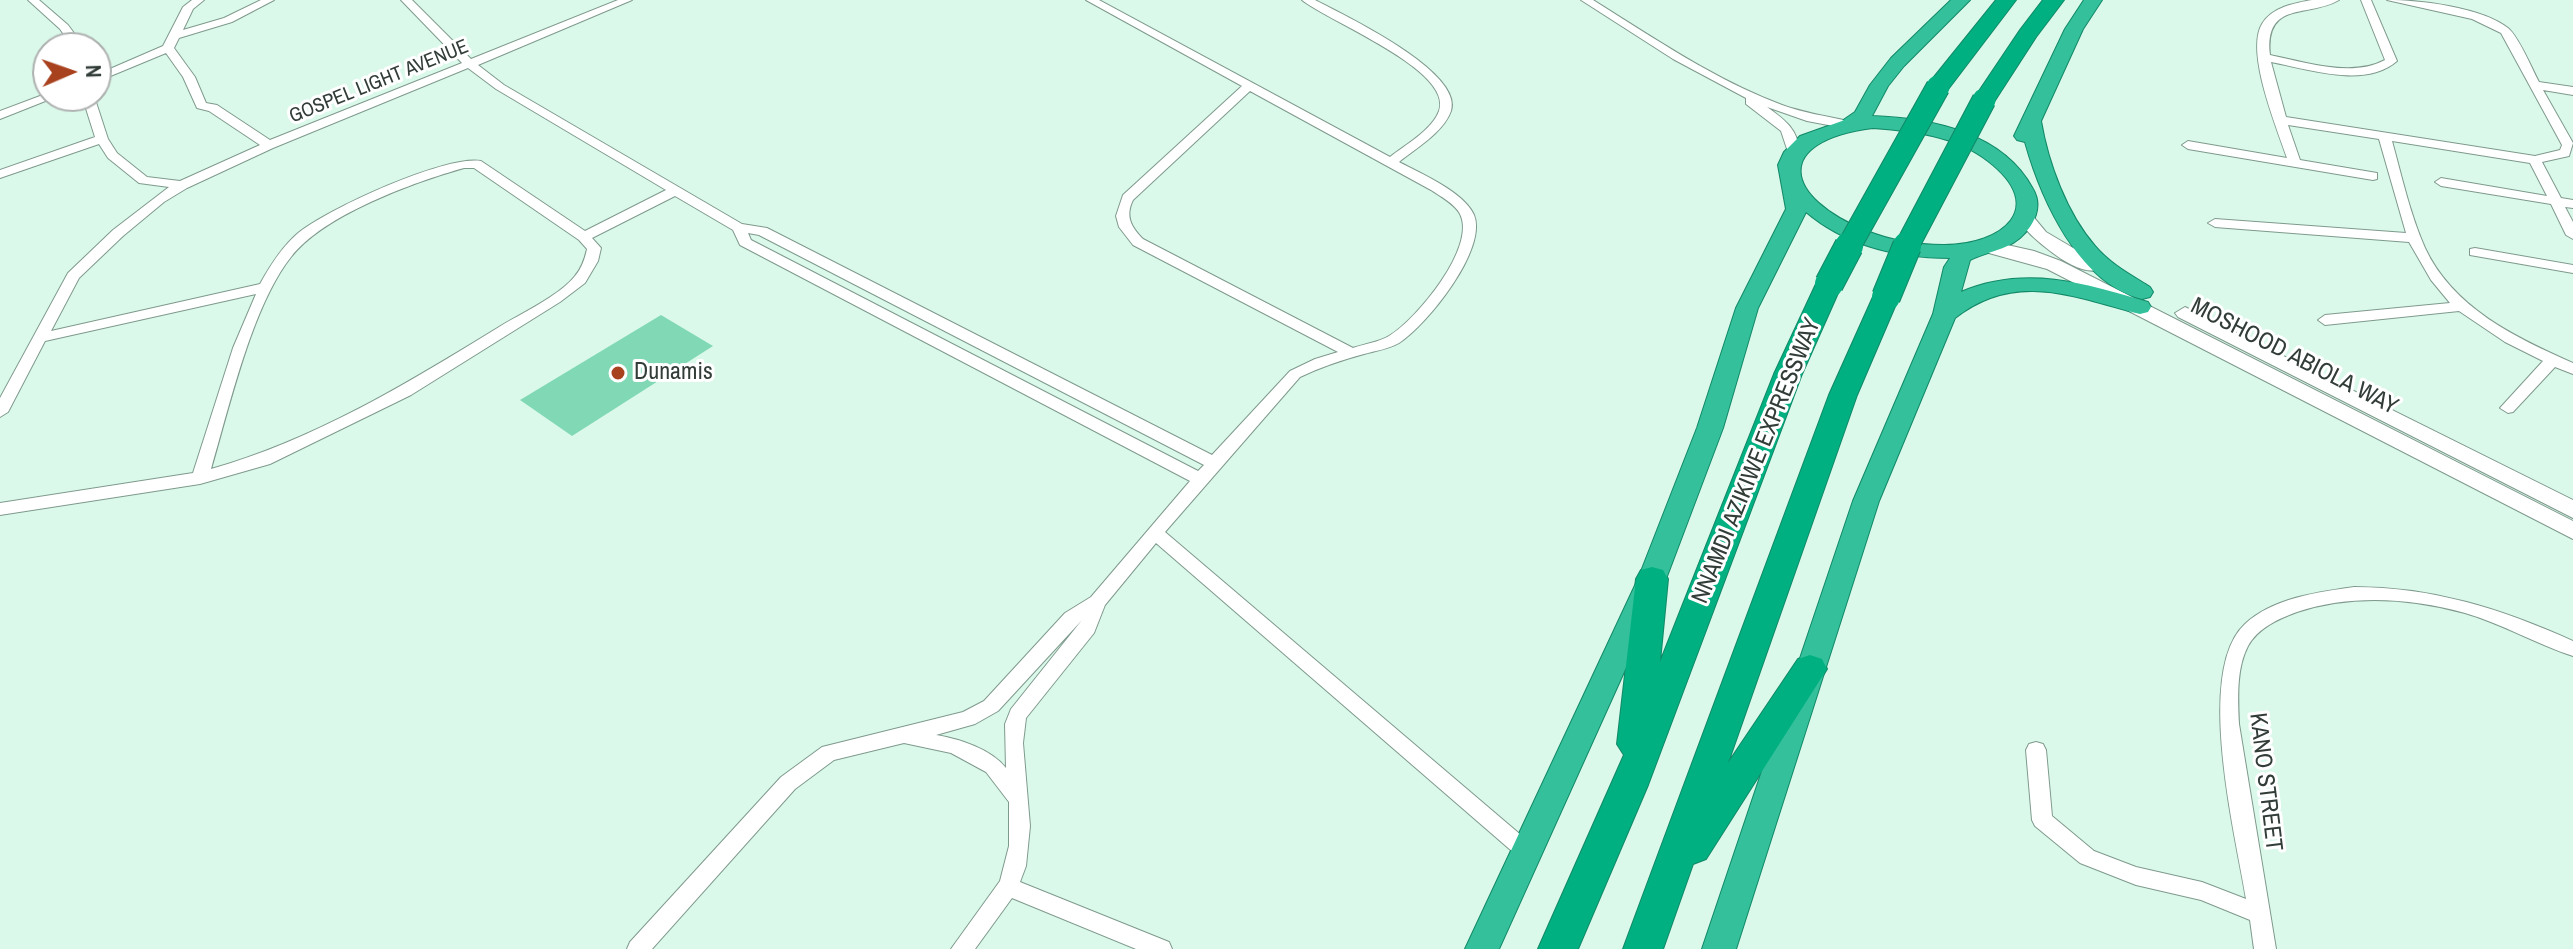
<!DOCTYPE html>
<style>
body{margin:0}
#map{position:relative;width:2573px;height:949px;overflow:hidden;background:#dbf9eb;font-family:"Archivo Narrow",sans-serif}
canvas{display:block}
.north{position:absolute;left:32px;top:32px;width:80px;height:80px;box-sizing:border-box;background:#fff;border:2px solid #adb1af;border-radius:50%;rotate:88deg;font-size:22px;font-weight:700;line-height:32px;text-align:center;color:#323d38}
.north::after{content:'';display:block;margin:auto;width:28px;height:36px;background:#a8411d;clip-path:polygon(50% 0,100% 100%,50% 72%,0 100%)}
</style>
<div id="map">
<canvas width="2573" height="949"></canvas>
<div class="north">N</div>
</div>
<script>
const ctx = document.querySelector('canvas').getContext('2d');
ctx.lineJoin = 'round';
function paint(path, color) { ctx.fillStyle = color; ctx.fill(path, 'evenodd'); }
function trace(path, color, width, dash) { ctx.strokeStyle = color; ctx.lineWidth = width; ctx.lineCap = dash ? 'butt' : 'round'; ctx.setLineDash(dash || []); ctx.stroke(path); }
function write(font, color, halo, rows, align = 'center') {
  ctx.font = font + ' "Archivo Narrow",sans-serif'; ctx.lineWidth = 6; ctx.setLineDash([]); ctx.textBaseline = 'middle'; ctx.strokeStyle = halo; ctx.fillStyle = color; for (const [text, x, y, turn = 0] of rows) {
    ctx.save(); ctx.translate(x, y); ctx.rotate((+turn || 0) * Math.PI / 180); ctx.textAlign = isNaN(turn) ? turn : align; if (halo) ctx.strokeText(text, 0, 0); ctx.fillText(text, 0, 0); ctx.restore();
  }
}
paint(new Path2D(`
 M661 315 713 346 572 436 520 400Z`), '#81d8b5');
const minor = new Path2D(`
 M28 0H39L68 25 85 48H73L60 29Z
 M192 0H204L193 9 183 30 224 18 261 0H274L232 22 179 38 174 48 195 77 206 103 217 105 270 140 462 63 401 0H412L471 59 618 0H632L478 65 504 85 742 224 767 228 1212 455 1290 371 1315 359 1338 352 1133 245 1119 227 1116 216 1123 195 1242 86 1086 0H1099L1390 157C1405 145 1432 130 1439 111 1454 70 1327 21 1302 0H1315C1344 15 1464 72 1451 111 1443 133 1416 148 1399 162 1420 173 1464 192 1474 215 1488 249 1427 325 1399 343 1389 349 1375 351 1364 354 1342 360 1321 367 1300 377L1165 532 1535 847 1538 853 1535 859 1528 862 1521 859 1156 543 1105 605 1094 633 1026 718 1023 743 1030 826 1026 866 1020 882 1169 942 1172 949H1136L1012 898 975 949H951L1000 881 1009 846V802L986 772 951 753 904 743 834 760 795 789 652 949H627L630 942 781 777 822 747 963 712 984 701 1065 613 1091 597 1190 481 740 245 733 230 675 196 592 238 601 248 598 261 585 283 560 302 411 395 270 464 200 484 0 515V503L193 473 233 348 256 294 45 341 8 412 0 417V398L68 273 113 230 169 187 139 183 108 158 99 144 0 178V170L95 137 82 96H94L108 139 117 153 147 177 180 181 260 145 209 111 197 108 183 77 166 53 96 82V75L163 46 183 7ZM468 68 496 89 666 190 585 231 481 161C445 155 327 209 297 234 281 248 270 266 260 284L51 331 79 278 123 236 164 202 187 188 273 148ZM1250 91 1431 190C1440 196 1455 204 1460 214 1477 247 1416 320 1389 336 1379 342 1364 344 1353 348L1143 239C1131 227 1125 216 1133 200ZM464 168H474L579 240 587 249C585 258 582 268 575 276 559 296 522 313 499 327 408 383 314 440 211 469 229 408 252 306 291 257 323 215 414 182 464 168ZM748 233 759 235 1204 465 1198 471 751 240ZM1082 620 1011 709 1005 724 1006 768C991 749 960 739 936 735L975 724 998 711Z
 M1581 0H1593C1654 38 1715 80 1782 105 1804 113 1826 116 1848 121L1850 124 1844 128 1807 121 1767 107C1784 119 1799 130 1799 152L1797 155H1789L1781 131 1746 104V98L1673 59Z
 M2312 0H2339C2309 18 2264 0 2270 55 2304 62 2352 78 2385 60L2361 0H2371L2397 61C2365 89 2308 69 2271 62L2286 117 2535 156 2560 150 2562 145 2501 33 2472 19 2387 0C2420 0 2481 7 2508 28 2519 37 2532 69 2539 82L2573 87V95L2543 90 2573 143 2569 156 2542 162 2561 198 2573 200V208L2565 207 2573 222V239L2566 235 2551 204 2441 186 2435 182 2441 178 2547 196 2530 163 2392 141C2402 177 2410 214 2425 248 2453 308 2516 338 2573 363V374L2555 367 2513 412 2508 413 2500 408 2543 361 2505 342 2459 311 2325 325 2318 320 2325 315 2450 303 2431 280 2409 242 2215 227 2208 223 2215 219 2406 233 2379 139 2288 125 2300 160 2377 173V179L2373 180 2188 149 2182 145 2188 141 2287 158C2277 128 2245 52 2262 24 2272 7 2295 3 2312 0Z
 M48 93V96H58L0 119V111Z
 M2475 248 2573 265V273L2470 255V249Z
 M2354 587C2433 587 2502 609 2573 641V656C2536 644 2503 624 2465 613 2410 598 2352 594 2297 612 2278 619 2258 628 2248 646 2236 669 2238 699 2239 724L2276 949H2254L2250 920 2201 900 2136 885 2080 863 2035 826 2032 820 2026 750 2029 744 2036 742 2043 744 2046 750 2052 816 2094 851 2136 867 2202 882 2246 899C2236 836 2194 671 2245 624 2273 598 2318 592 2354 587Z`);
const secondary = new Path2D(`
 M2025 213 2031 214 2046 232 2097 262 2099 266 2097 270C2074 276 2029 236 2016 218Z
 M1985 240 2034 251 2061 261 2573 521V539L2047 269 1978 250 1976 246Z
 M2185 307 2573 500V518L2178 317 2175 313Z`);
const trunk = new Path2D(`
 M1951 0H1970L1904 66 1888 86 1872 116C1930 118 2003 132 2033 189 2043 206 2035 225 2020 238 2006 250 1986 252 1970 260L1961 292C2024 265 2085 283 2148 302L2151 307 2148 312 2140 314C2074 297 2016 270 1955 318L1879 501 1736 949H1702L1853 501 1933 314 1944 267 1950 258C1898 258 1846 246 1806 212L1758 308 1723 428 1666 579 1499 949H1465L1638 579 1697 428 1736 308 1786 209 1778 165 1784 152 1800 136 1842 121 1855 112 1870 85 1891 58ZM1873 128C1913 131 1956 136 1988 161 2049 208 2002 245 1944 245 1918 245 1892 241 1867 231 1784 198 1771 141 1873 128Z
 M2084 0H2102L2083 29 2041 121C2048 163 2067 214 2095 246 2110 264 2131 275 2150 287L2153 292 2150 297 2142 299C2078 283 2041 199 2025 142L2017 140 2014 136 2065 29Z`);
const motorway = new Path2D(`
 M1996 0H2016L1946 92H1930L1927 87 1930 82Z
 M2043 0H2064L2036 37 1992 105H1976L1973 100 2020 30Z
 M1829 276 1838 278 1842 284 1802 374 1648 785 1578 949H1538L1624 755 1617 744 1636 579 1641 570 1652 567 1663 570 1668 579 1660 662 1774 374 1816 284 1820 278Z
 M1886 289 1895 291 1899 297 1857 395 1728 763 1798 659 1810 655 1822 659 1827 669 1706 859 1693 864 1663 949H1623L1829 395 1873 297 1877 291Z`);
trace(minor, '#7e9a8d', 2);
trace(secondary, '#7e9a8d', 2);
trace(trunk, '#128867', 2);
trace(motorway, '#128867', 2);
paint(minor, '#fff');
paint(secondary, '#fff');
paint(trunk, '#33c09a');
paint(motorway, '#00b081');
const motorwayBridgeFar1 = new Path2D(`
 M1848 248 1938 87
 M1906 248 1984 100`);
const motorwayBridge = new Path2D(`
 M1829 284 1849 246
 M1886 297 1907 246`);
trace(motorwayBridgeFar1, '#128867', 25, []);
trace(motorwayBridge, '#128867', 30, []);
trace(motorwayBridgeFar1, '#00b081', 23);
trace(motorwayBridge, '#00b081', 28);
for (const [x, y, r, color] of [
 [618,373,8,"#a8411d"]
]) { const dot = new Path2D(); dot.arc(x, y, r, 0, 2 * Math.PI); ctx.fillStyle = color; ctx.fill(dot); trace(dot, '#fff', 3); }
write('20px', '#323d38', '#fff', [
 ["GOSPEL LIGHT AVENUE",379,82,-22]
]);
write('24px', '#323d38', '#fff', [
 ["MOSHOOD ABIOLA WAY",2294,357,27],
 ["NNAMDI AZIKIWE EXPRESSWAY",1757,461,-68],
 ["KANO STREET",2265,782,83]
]);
write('24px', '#323d38', '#fff', [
 ["Dunamis",634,373]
], 'left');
</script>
